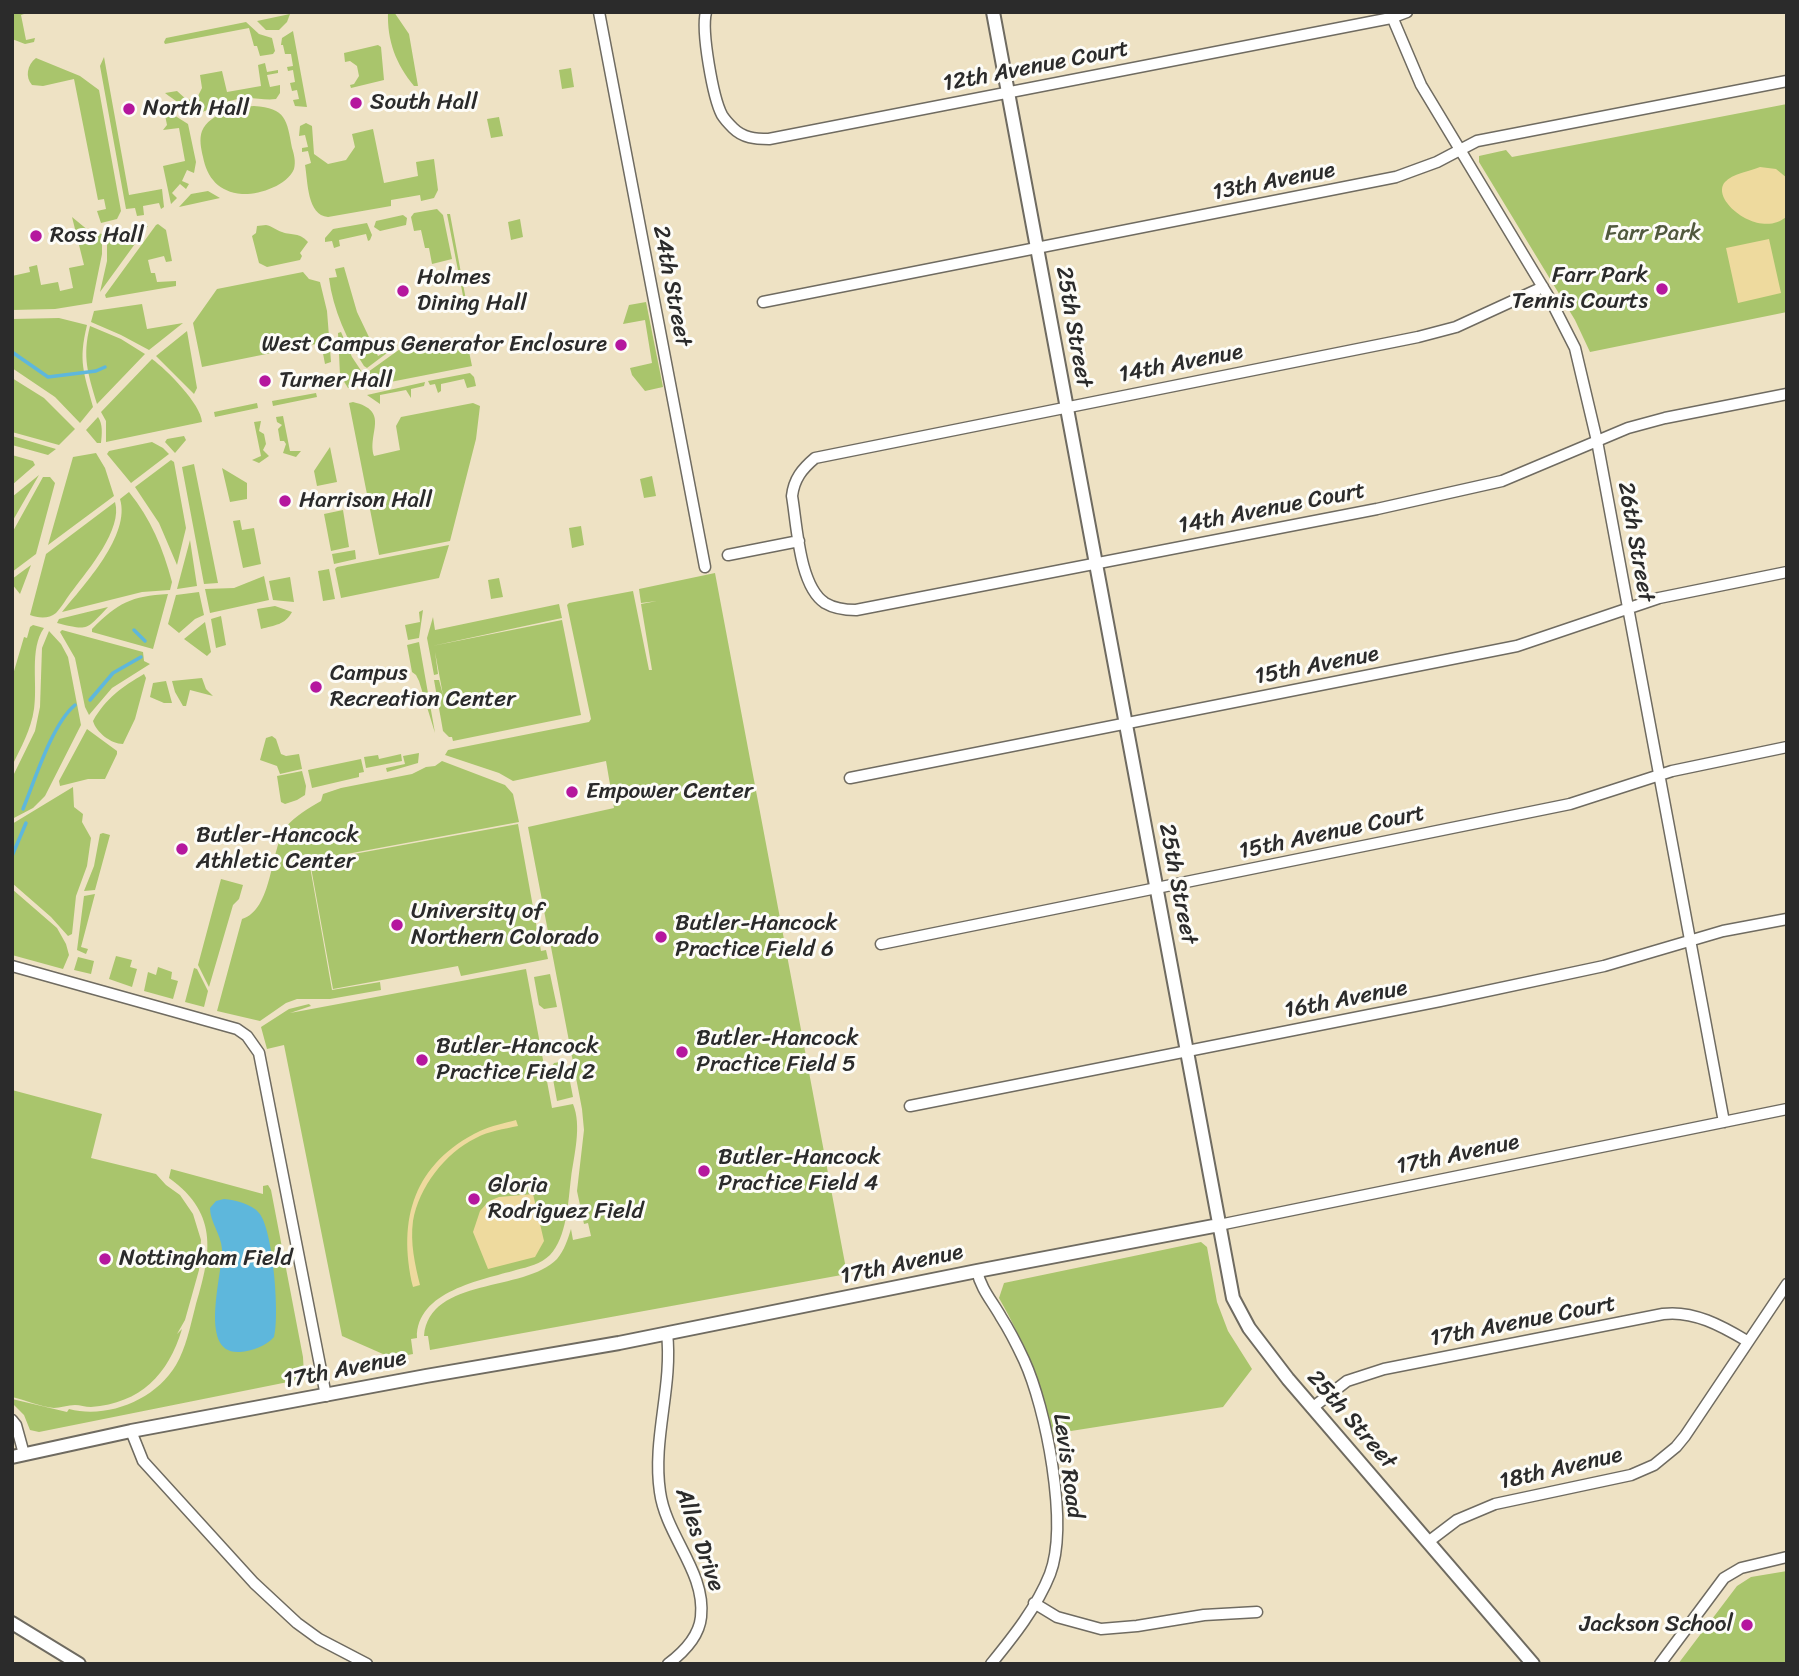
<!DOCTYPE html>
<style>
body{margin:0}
#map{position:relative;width:1799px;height:1676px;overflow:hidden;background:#eee2c4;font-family:Sriracha,sans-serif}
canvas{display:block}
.frame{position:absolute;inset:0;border:14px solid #2b2b2b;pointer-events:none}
</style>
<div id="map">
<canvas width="1799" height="1676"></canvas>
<div class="frame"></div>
</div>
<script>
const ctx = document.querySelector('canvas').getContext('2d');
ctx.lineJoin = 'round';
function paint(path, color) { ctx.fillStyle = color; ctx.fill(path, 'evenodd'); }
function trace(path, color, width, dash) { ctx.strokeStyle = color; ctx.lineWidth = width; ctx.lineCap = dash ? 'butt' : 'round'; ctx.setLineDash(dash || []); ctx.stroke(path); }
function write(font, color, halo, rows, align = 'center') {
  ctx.font = font + ' Sriracha,sans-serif'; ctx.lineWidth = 6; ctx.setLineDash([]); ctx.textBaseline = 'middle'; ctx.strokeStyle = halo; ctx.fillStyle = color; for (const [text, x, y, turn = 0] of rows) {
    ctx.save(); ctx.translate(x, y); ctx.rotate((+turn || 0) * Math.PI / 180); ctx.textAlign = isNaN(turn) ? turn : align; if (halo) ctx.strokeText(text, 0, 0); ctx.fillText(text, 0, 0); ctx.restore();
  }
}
paint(new Path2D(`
 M12 12H30L21 15 26 40 35 38 34 42 25 44 12 39Z
 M388 12H394L409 34 418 86H414C396 64 387 41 388 12Z
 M290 14 287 22 279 30H266L257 21Z
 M246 22 259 34 272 38 275 51 273 54 260 56 257 46H254L249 28 165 44 164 42 166 38Z
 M293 31 307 107 295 106 293 100 299 99 297 90 292 91 290 83 295 82 293 70 288 71 287 67 293 66 291 54H285L283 45H281L282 38Z
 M378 45 381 47 384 80 351 88 350 85 354 84 359 76 357 66 350 61 345 62 344 53Z
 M104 57 129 195 162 189 164 207 161 209 159 203 143 206 144 215 137 216 135 208 126 209 100 66Z
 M36 58 80 76 99 90 121 211 117 219 101 223 97 211 106 209 104 199 98 200 74 79 43 86 32 85C25 77 27 65 36 58Z
 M265 63 267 72 278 70V73L267 75 270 87 280 85V93L276 99C264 101 251 96 238 99 193 108 211 127 165 93L177 91 187 100 197 98 202 88 200 75 222 71 227 92 261 86 258 65Z
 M571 68 574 87 562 89 559 70Z
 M1787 104V312L1590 352 1575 320 1479 162V156L1506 150 1512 157Z
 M158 105 188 124 196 162 194 173 187 170 182 181 189 184 186 189 180 184 172 193 177 198 171 204 163 166 185 161 179 128 163 130 167 125 165 115 159 111Z
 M254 106C286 108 287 120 292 148 294 154 296 162 294 169 287 186 258 195 242 194 219 192 207 178 203 157 201 148 199 139 202 131 210 113 237 107 254 106Z
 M499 117 503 136 491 138 487 119Z
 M306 123 312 126 314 154 328 164 346 160 355 147 352 134 373 129 384 183 418 176 416 162 434 159 438 190 434 198 421 201 420 195 391 200V206L328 217C307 215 308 182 305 165L311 163 308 151 302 152V148L308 147 305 135 299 136 300 126Z
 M208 191 220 198 179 207 191 194Z
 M437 209 443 215 452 259 432 264 429 248H425L421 230 414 231 411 217 414 213Z
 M447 214H450L466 300 464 301Z
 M403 215 407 218 406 225 380 231 374 227 376 221Z
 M72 217 89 231 102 234V254L92 303 55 309 12 310V276L30 272 29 267 37 265 41 285 58 282 60 291 73 288 69 268 84 265Z
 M520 219 523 237 511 240 508 222Z
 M367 223 372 235 370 240 368 241 366 234 339 240 340 246 334 248 332 241 325 242V238L333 229Z
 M158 224 166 230 172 261 166 262 164 256 148 260 151 273H155L157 282 176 281V286L106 298 105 295 156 225Z
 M266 225C272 226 276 230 282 232 293 236 299 232 308 242L300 253 302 256 300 260 267 267 259 263 252 236 256 233 257 226Z
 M148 226 100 292 107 261V234Z
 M344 267 357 312 378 356 399 344 367 368 364 366C347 340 333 310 329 278L337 277 335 269Z
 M303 272 309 279 320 282 327 311 331 362 325 364 321 343 202 367 193 323 217 289Z
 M646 302 663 387 645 391 632 375 630 368 652 363 645 320 623 324 629 305Z
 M142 304 147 329 183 323 149 350 121 335 91 322 94 311Z
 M59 318 87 325C78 362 84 372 93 407L80 423 55 397 12 368V319Z
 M90 326 121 339 145 354 97 404C88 374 82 357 90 326Z
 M187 331 197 388 194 394 156 356Z
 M341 332 352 357 370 384 369 386 348 388 340 375 338 333Z
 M464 338 467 342 472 366 380 384 373 381 368 372 407 344 430 340 432 345Z
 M152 359C167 370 201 404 202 422L106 442V421L101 412Z
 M470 373 474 377 476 386 467 388 464 379 441 384V391L438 393 435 384 430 385 428 381Z
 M12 378 44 398 75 429 59 445 12 432Z
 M425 382 424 386 411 389V398L406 390 380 395V404L367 395Z
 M316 393 317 397 273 406 272 401Z
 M353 402C391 411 367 433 374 456L400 450 396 426 401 417 473 403 480 406 476 439 450 541 379 555 349 403Z
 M257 403 258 408 215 417 214 412Z
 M283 416 290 451H301L296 457 283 453 286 444 284 441H280L278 429 282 425 277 422 276 417Z
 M98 417C103 424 102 434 101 443H97L86 430Z
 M261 421 259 431 264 434 266 444 263 450 269 456 259 463 252 460 261 456 254 422Z
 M12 436 56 449 48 455 12 445Z
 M184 436 186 440 175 453 165 442 167 439Z
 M152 442 163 448 169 454 131 483 107 454 109 451Z
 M330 447 337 482 317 486 314 471Z
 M96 453 105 468 114 496 48 545 73 457Z
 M12 455 33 461 35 465 12 485Z
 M171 460 174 462 186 528 177 565 159 523 135 487Z
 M194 464 218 583 204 584 182 467Z
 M222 468 247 483V499L230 502Z
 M39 475 12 522V523V497Z
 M652 476 656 496 644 498 640 479Z
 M43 477H50L55 483 36 554 12 572V533Z
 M129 492C151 519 163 548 172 582L170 590 142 592 62 612C84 585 131 535 120 499Z
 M115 502C123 529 88 570 73 590 67 597 62 607 56 613 49 619 38 618 30 615L46 554Z
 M343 510 349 547 331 551 324 514Z
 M240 520 242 530 254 528 261 564 243 568 233 521Z
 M581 526 584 545 572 548 569 528Z
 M190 540 197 586 177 589Z
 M449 545 439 578 341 598 335 569 337 567Z
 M355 550 356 559 334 564 332 554Z
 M31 565 20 594 12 584V579Z
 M329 569 335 599 323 601 318 571Z
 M715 573 847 1274 430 1350 428 1336H424C430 1276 524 1293 557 1259 564 1251 568 1239 571 1229L573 1240 591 1236 588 1223 584 1224 577 1191 584 1130 582 1109 528 827 614 808 606 761 513 781 499 773 445 755 448 750 589 722 591 719 567 605 569 603 633 591 649 670H652L641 604 657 601 641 603 639 589Z
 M264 576 269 600 210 613 205 589 234 588Z
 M290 577 294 602 273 600 269 581Z
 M499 578 503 597 491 599 488 580Z
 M199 592 204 615 195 619 179 633 168 624 176 595Z
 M168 594 153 649 92 632V629C118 603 131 596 168 594Z
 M559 604 562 618 432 646 562 620 581 715 453 741 452 737H449L443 731 434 680H439L443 695 435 652 438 674 434 675 427 638 433 617 435 630Z
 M275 606 292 612C285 625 275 625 261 629L257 609Z
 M108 607C86 630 89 631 57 623L59 619Z
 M423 610 419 638 408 640 405 625 420 622 419 612Z
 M221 616 226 645 216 648 211 619Z
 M205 622 211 652 207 656 184 639Z
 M33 625 44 628C29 649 38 684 34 709 31 730 21 747 12 766V678L24 637 27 638 30 627Z
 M62 630 143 652 144 661 150 664 112 688 89 715 85 707 75 658 60 632Z
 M49 631 61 644 68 657 81 725 45 796 33 808 12 819V778L35 731 40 707 42 648Z
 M419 642 435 733 419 681 416 675 412 672 407 645Z
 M144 674 146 678 135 719 123 744C111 744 96 732 93 721 106 698 122 687 144 674Z
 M202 678 206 689 213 696 190 690 186 706H183L175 692 172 681Z
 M166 681 172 703H164L150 697 153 683Z
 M87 729 117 751V754L105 779H88L60 786 59 781Z
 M272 736 276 739 281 754 286 756 299 754 302 769 280 774 277 766 260 760 266 738Z
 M419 753 418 763 387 772 386 768 405 764 403 756Z
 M401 754 402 761 366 768 364 757 378 755 379 759Z
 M361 759 364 772 359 773V777L312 788 308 770Z
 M442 761 505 785 513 794 519 822 309 861 332 990 380 982 381 990 330 999H297L286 1003 260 1021 217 1011 242 919C273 910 270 849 286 827 294 817 310 807 321 801L323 794 341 788 412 774 426 767 435 766Z
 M302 771 306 786 305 795 297 800 285 804 281 802 277 776Z
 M73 787 74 807 83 814 82 822 91 838 87 866 76 896 72 934 68 936 51 917 12 883V824Z
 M518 824 541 951 546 950 548 959 461 976 458 966 333 989 310 862Z
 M103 833 110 835 95 890 84 891 94 866 100 834Z
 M221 879 243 885 239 899 233 905 209 987 198 965Z
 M12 889 57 928 66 944 69 955 63 969 12 955Z
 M95 894 81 947 88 949 86 954 77 950 84 896Z
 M116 956 132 960 130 967 137 969 132 987 109 979Z
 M78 957 94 961 91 974 74 970Z
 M158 967 172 972 171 979 178 981 173 999 144 991 148 972 156 975Z
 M194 968 197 969 208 991 204 1007 185 1002Z
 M526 969 552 1108 573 1104C582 1126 574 1155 571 1178 568 1202 567 1237 550 1255 541 1264 528 1267 516 1270 482 1280 416 1291 417 1338L411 1339 413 1354 392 1358 342 1336 284 1045 267 1049 261 1027 289 1009 309 1004 311 1006 290 1013Z
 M550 974 557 1007 544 1009 539 1005 534 977Z
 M566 1061 573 1097 557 1101 551 1068 554 1063Z
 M12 1090 102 1114 91 1158 156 1174 166 1185 180 1195 193 1214 201 1240 199 1270 185 1320 177 1334 182 1329C168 1375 141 1403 91 1407 85 1407 80 1405 75 1405 68 1405 60 1408 54 1408 41 1407 25 1400 12 1397Z
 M171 1169 263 1194V1186L268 1185 271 1190 303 1357 304 1375 293 1381 39 1432 30 1430 24 1415 12 1403V1399L67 1412 69 1409C108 1419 155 1400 176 1365 186 1348 190 1327 195 1308 210 1257 221 1215 169 1178Z
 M1201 1242 1207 1247 1217 1302 1228 1331 1252 1369 1223 1407 1052 1434C1040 1384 1025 1343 999 1298L1004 1283Z
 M1787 1571V1664H1678L1737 1586 1751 1577Z`), '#a9c56c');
paint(new Path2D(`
 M1760 167 1776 169 1787 178V216C1761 241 1709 200 1725 182 1732 174 1750 171 1760 167Z
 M1769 239 1781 293 1738 303 1726 248Z
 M516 1120 518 1126C504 1129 489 1131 476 1138 445 1153 419 1187 413 1221 410 1243 415 1265 420 1285L413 1287C397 1219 414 1163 480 1131 491 1126 505 1123 516 1120Z
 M533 1194 544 1241 535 1257 488 1269 473 1232 480 1211 489 1201 499 1197Z`), '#eeda9e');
paint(new Path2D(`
 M224 1199C235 1200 252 1204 259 1213 273 1228 280 1317 274 1337 266 1346 252 1351 240 1352 197 1355 223 1274 222 1249 221 1234 210 1222 210 1208L216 1201Z`), '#5eb7dc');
trace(new Path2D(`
 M12 352 48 377 96 371 105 367
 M134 630 145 641
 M90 700 113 673 141 657
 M23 809C35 780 52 724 75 705
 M12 856 26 823`), '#5eb7dc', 3.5);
const minor = new Path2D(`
 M599 12 705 567
 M706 12C701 31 713 98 722 115 725 120 729 124 733 128 743 138 755 139 769 139L1391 18 1407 12
 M1390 12 1421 85 1550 299 1575 348 1597 441 1613 527 1724 1122
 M1543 287 1456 327 1418 337 815 458C802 469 794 479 792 496 797 525 799 586 825 603 835 609 845 610 856 610L1377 509 1502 481 1628 428 1665 418 1787 394
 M763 302 1396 177 1437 162 1477 141 1787 81
 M728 555 799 541
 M850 778 1517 646 1659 598 1787 572
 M881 944 1570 804 1672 771 1787 747
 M12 966 237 1029 247 1036 259 1053 326 1396
 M910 1106 1440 1001 1604 966 1723 931 1787 919
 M1219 1225 1787 1109
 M977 1271C981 1289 992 1301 1001 1317 1010 1331 1017 1345 1024 1360 1046 1408 1069 1524 1050 1574 1037 1607 1013 1637 991 1664
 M667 1333C673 1387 652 1439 660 1492 666 1536 706 1572 701 1617 699 1637 684 1652 668 1664
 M1312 1408 1347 1381 1384 1369 1663 1314C1693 1310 1722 1326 1747 1341
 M12 1420 16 1425 24 1454
 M131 1431 143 1461 254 1583 297 1623 319 1639 367 1664
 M1428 1542 1457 1520 1495 1504 1631 1475 1654 1465 1676 1447 1685 1436 1787 1284
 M1034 1603 1057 1617 1101 1629 1137 1626 1204 1615 1257 1612
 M1660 1664 1724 1578 1741 1568 1787 1557`);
const tertiary = new Path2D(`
 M993 12 1233 1298 1249 1328 1288 1379 1533 1664
 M12 1457 131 1431 426 1376 619 1343 977 1271 1219 1225
 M12 1623 79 1664`);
trace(minor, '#6f6b61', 13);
trace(tertiary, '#6f6b61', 16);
trace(minor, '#fff', 10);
trace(tertiary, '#fff', 12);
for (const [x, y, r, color] of [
 [356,103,7,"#b5179e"],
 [129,109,7,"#b5179e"],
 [36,236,7,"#b5179e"],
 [1662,289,7,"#b5179e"],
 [403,291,7,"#b5179e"],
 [621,345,7,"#b5179e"],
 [265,381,7,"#b5179e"],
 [285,501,7,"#b5179e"],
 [316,687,7,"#b5179e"],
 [572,792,7,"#b5179e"],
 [182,849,7,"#b5179e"],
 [397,925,7,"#b5179e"],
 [661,937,7,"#b5179e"],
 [682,1052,7,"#b5179e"],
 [422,1060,7,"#b5179e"],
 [704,1171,7,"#b5179e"],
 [474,1199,7,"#b5179e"],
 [105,1259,7,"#b5179e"],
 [1747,1625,7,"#b5179e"]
]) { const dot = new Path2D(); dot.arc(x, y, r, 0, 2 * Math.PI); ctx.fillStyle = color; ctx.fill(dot); trace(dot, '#fdfcf7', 2.5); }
write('23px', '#2b2b2b', '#fdfcf7', [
 ["12th Avenue Court",1036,67,-11],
 ["13th Avenue",1274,182,-11],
 ["24th Street",671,286,79],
 ["25th Street",1073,327,80],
 ["14th Avenue",1181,364,-11],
 ["14th Avenue Court",1272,509,-11],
 ["26th Street",1635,542,80],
 ["15th Avenue",1317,666,-11],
 ["15th Avenue Court",1332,833,-12],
 ["25th Street",1177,884,79],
 ["16th Avenue",1346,1000,-11],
 ["17th Avenue",1458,1155,-12],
 ["17th Avenue",902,1265,-12],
 ["17th Avenue Court",1523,1322,-11],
 ["17th Avenue",345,1370,-11],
 ["25th Street",1351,1420,49],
 ["Levis Road",1067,1466,82],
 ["18th Avenue",1561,1469,-13],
 ["Alles Drive",699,1540,71]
]);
write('23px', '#2b2b2b', '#fdfcf7', [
 ["South Hall",370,103],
 ["North Hall",143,109],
 ["Ross Hall",50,236],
 ["Farr Park",1648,276,"right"],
 ["Tennis Courts",1648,302,"right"],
 ["Holmes",417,278],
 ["Dining Hall",417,304],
 ["West Campus Generator Enclosure",607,345,"right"],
 ["Turner Hall",279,381],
 ["Harrison Hall",299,501],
 ["Campus",330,674],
 ["Recreation Center",330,700],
 ["Empower Center",586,792],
 ["Butler-Hancock",196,836],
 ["Athletic Center",196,862],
 ["University of",411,912],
 ["Northern Colorado",411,938],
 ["Butler-Hancock",675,924],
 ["Practice Field 6",675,950],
 ["Butler-Hancock",696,1039],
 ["Practice Field 5",696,1065],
 ["Butler-Hancock",436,1047],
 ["Practice Field 2",436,1073],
 ["Butler-Hancock",718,1158],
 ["Practice Field 4",718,1184],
 ["Gloria",488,1186],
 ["Rodriguez Field",488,1212],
 ["Nottingham Field",119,1259],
 ["Jackson School",1733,1625,"right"]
], 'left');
write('23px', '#51593e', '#fdfcf7', [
 ["Farr Park",1653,234]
]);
</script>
